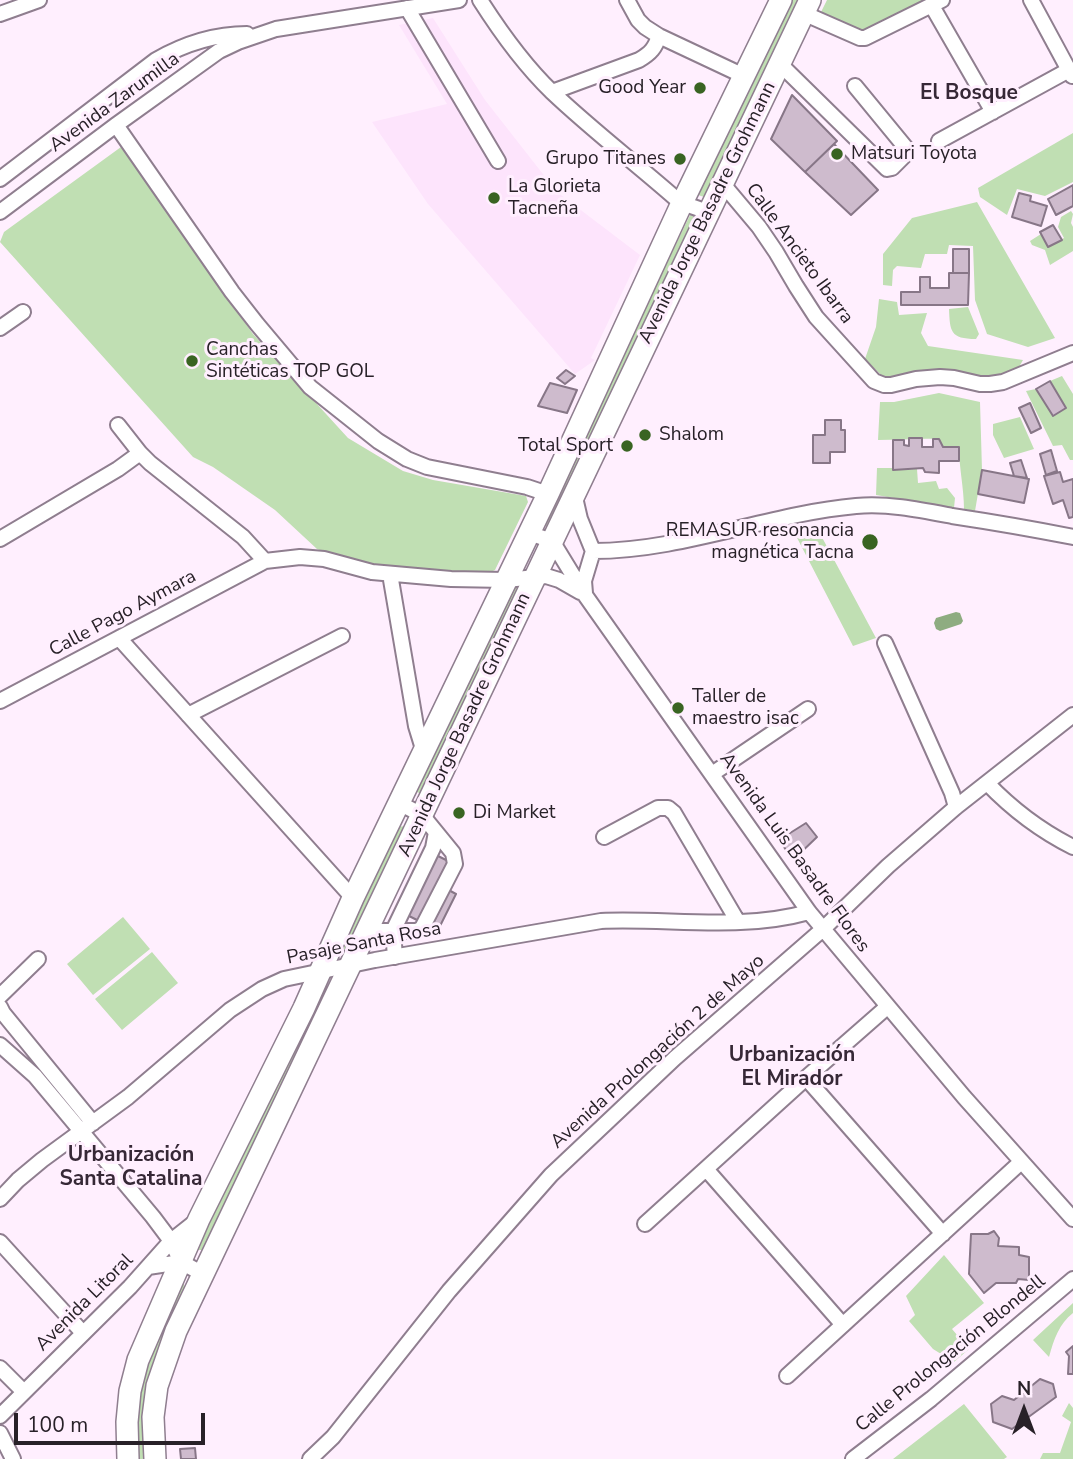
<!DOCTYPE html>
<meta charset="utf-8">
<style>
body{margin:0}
#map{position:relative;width:1073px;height:1459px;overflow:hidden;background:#ffeffe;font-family:"Nunito Sans",sans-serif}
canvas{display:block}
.north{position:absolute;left:989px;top:1375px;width:70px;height:70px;-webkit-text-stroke:5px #ffeffe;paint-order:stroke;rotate:0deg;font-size:19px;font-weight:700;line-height:28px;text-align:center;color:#282128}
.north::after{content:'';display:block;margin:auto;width:24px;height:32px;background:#282128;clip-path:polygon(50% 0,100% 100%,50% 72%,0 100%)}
.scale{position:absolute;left:14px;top:1413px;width:191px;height:32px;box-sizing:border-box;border:4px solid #282128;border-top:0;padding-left:9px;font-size:21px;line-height:24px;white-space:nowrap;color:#282128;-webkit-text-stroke:5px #ffeffe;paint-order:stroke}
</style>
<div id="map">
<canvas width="1073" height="1459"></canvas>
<div class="north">N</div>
<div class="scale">100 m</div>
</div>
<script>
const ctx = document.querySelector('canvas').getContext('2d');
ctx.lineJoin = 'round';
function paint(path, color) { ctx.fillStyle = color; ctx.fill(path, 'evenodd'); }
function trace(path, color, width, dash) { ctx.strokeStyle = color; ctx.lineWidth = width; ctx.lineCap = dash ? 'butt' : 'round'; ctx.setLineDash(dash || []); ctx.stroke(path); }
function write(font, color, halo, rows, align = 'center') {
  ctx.font = font + ' "Nunito Sans",sans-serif'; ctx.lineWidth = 6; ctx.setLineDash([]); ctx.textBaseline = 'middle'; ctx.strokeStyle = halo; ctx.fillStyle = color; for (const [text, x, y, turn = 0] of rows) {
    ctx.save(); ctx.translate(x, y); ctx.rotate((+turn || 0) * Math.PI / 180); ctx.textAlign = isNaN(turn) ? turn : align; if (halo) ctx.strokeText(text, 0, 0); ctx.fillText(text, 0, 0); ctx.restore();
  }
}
paint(new Path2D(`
 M433 18 485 100 557 192 640 255 591 358 595 360 575 374 428 204 372 122 447 104 399 25Z`), '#fde4fc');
paint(new Path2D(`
 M788 0H804L704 197 698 195 697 188Z
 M827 0H926L864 31 856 32 820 14Z
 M1073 133V182L1045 196 1017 189 1007 215 980 197 978 188Z
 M121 147 253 334 348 438 403 471 433 480 526 496 528 502 495 570 491 572 398 571 342 560 317 549 275 510 213 467 193 457 0 242 4 232Z
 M977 202 1055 338 1028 347 987 334 975 300 973 246 949 245 947 254H925L921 268 897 266 893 270 892 286 883 285V254L912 218Z
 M1071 211 1073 214 1071 223 1073 227V251L1050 265 1045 250 1032 245 1030 241 1041 234 1048 247 1064 238 1058 227 1061 217Z
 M690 215 695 217 697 222 549 527 543 525V520Z
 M879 299 897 302 899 315 927 313 921 333 928 346 1023 360 1019 367 989 382 885 379 865 359 876 327Z
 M968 307 979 334 976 339C950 339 950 331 949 309Z
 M1062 376 1073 394V460H1070L1062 445 1053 446 1026 391 1036 389 1053 416 1066 408 1050 381Z
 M939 393 980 402 982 470 975 511 964 509C964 488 959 468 959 447H943L939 439C918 438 899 440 878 440L880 402H894Z
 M1020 417 1034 449 1004 458 993 435V424Z
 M877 468H893L894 470 917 469 918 483 936 481 939 489 947 488 955 498 954 508 876 495Z
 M817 528 876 638 853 646 794 532Z
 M511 587H517L520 593 421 794 417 792 415 787Z
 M405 826 407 831 348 950 343 949 341 945 397 827Z
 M123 917 150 949 93 995 67 964Z
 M152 952 178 983 122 1030 95 999Z
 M321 999 324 1005 205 1250H198L197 1242 313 1001Z
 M944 1255 984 1303 952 1329 969 1349 954 1362 933 1349 909 1321 915 1315 906 1296Z
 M184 1283V1292L146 1459H135L134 1437 141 1376 177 1287Z
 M1073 1303V1313C1059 1324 1054 1339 1049 1357L1033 1340Z
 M1069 1403 1073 1408V1459H1040L1043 1453H1060L1071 1422 1062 1416Z
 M964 1404 1007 1457 1004 1459H893Z`), '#c0dfb3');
paint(new Path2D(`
 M956 612 960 613 963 621 961 624 940 631 936 629 934 623 936 618Z`), '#8eac81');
const building = new Path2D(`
 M792 95 837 141 805 172 771 139Z
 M834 144 878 190 851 215 805 172Z
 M1073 185V206L1056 215 1048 199Z
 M1019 193 1031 196 1030 201 1047 206 1041 226 1012 217Z
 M1053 225 1062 240 1048 247 1040 232Z
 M953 249H969V273H953Z
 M949 273H969L968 305H901V292H920V277H930V288H949Z
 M566 370 575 376 565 384 557 378Z
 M1050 381 1066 408 1053 416 1036 389Z
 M550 383 577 390 567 413 538 406Z
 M1030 403 1041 428 1031 433 1019 408Z
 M825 420H841V430H845V452H830V463H813V435H825Z
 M909 438H922V447H933V439H939L943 447H959V461H939V473L925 472 923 468 893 470V440H904V445L909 446Z
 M1051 450 1057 471 1046 475 1040 454Z
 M1021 460 1027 478 1014 476 1010 463Z
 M982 470 1029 479 1024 503 978 494Z
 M1060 472 1063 482 1073 479V517L1069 518 1063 500 1053 504 1044 476Z
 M806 823 817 837 793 860 779 840Z
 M436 855 448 861 419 921 407 915Z
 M445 888 456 894 440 926 429 921Z
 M994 1231 999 1238 998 1246 1019 1247V1255L1029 1257V1280L1018 1279 1016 1283H996L984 1293 969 1274 971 1234H988Z
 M1073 1346V1374H1068L1069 1356 1066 1352Z
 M1040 1379 1053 1384 1056 1397 1012 1429 993 1422 991 1404 1002 1396 1014 1400Z
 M195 1448 196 1459H181L180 1449Z`);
paint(building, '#cebbcd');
trace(building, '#877687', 2);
const minor = new Path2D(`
 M480 0C501 33 524 65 552 92 591 129 634 162 674 197L682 203 708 212
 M627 0 638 20 645 27 659 36 744 76
 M1031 0 1072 76
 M932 6 993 112
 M407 8 498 161
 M803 13 860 38H865L942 0
 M0 14 39 0
 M779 63 887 169 892 168 906 154V148L855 86
 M552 92 639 60C651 53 655 48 659 36
 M116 125 232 292 257 324 310 387 378 441 407 459 427 467 527 487 548 494
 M939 141 1069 70
 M0 179 156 60C184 44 215 34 247 34
 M722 183 759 227 776 252 796 286 816 317 874 381 884 385H891L916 379 940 377 954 378 980 384H990L1003 382 1073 353
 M0 212 116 125 219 51 238 42 276 29 459 0
 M0 328 23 312
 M118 425 140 453 150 463 243 537 265 561
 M574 493 580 519 593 551 584 581 585 593
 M529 533 552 541 585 595 809 912 964 1097 1073 1219
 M0 539 118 469 140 453
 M593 551C683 551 767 514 856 506 888 503 921 510 952 516 992 522 1033 529 1073 537
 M390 574 416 726 424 752
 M119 638 353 898
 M885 643 952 793 956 807
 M0 701 265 561 300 557 324 559 372 572 451 579 506 580 546 576 559 580 580 592
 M188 715 342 636
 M712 774 808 709
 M987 783C1012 809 1041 831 1073 847
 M604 837 658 808H668L674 813 738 922
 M367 931H417L422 928 455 864 453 853 422 815 399 803
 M395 957 393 931 433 848 436 832
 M0 996 38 959
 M0 1007 3 1013 93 1123
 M0 1045 35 1076 153 1217 171 1241 181 1262
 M806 1078 943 1234
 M706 1169 843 1325
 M0 1199 18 1180 42 1160 128 1097 230 1010 262 989 284 979 375 960 601 921C670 918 741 931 809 912
 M645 1224 806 1078 887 1007
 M0 1242 83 1333
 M148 1267 181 1262 203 1274
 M0 1368 24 1392
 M787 1376 1021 1162
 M0 1416 130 1287 171 1241 195 1222
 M0 1433 13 1459
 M310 1459 333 1437 449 1291 551 1175 675 1058 823 929 888 866 956 807 1073 715
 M853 1459 931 1399 1073 1279`);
const highway = new Path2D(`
 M128 1459 127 1422 130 1391 138 1360 199 1219 304 1008 353 898 548 494 682 203 781 0
 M155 1459 153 1417 157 1386 176 1331 810 0`);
trace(minor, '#8f7e8f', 18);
trace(highway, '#8f7e8f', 24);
trace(minor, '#fff', 14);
trace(highway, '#fff', 21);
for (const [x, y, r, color] of [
 [700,88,7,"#396422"],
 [837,154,7,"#396422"],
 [680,159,7,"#396422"],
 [494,198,7,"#396422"],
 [192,361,7,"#396422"],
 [645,435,7,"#396422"],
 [627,446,7,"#396422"],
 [870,542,9,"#396422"],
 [678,708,7,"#396422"],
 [459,813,7,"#396422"]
]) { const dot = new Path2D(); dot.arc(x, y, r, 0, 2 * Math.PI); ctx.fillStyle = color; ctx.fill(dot); trace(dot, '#ffeffe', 2.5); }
write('19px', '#282128', '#ffeffe', [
 ["Good Year",686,88,"right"],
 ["Matsuri Toyota",851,154],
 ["Grupo Titanes",666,159,"right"],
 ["La Glorieta",508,187],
 ["Tacneña",508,209],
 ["Canchas",206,350],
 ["Sintéticas TOP GOL",206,372],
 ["Shalom",659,435],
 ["Total Sport",613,446,"right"],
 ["REMASUR resonancia",854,531,"right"],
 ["magnética Tacna",854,553,"right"],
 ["Taller de",692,697],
 ["maestro isac",692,719],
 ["Di Market",473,813]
], 'left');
write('19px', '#282128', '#ffeffe', [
 ["Avenida Zarumilla",115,103,-36],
 ["Avenida Jorge Basadre Grohmann",708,213,-64],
 ["Calle Ancieto Ibarra",799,254,54],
 ["Calle Pago Aymara",123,614,-28],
 ["Avenida Jorge Basadre Grohmann",465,725,-65],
 ["Avenida Luis Basadre Flores",794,853,54],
 ["Pasaje Santa Rosa",364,944,-11],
 ["Avenida Prolongación 2 de Mayo",658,1052,-42],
 ["Avenida Litoral",85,1303,-45],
 ["Calle Prolongación Blondell",951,1354,-39]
]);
write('bold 21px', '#362836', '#ffeffe', [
 ["El Bosque",969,94],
 ["Urbanización",792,1056],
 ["El Mirador",792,1080],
 ["Urbanización",131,1156],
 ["Santa Catalina",131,1180]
]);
</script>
